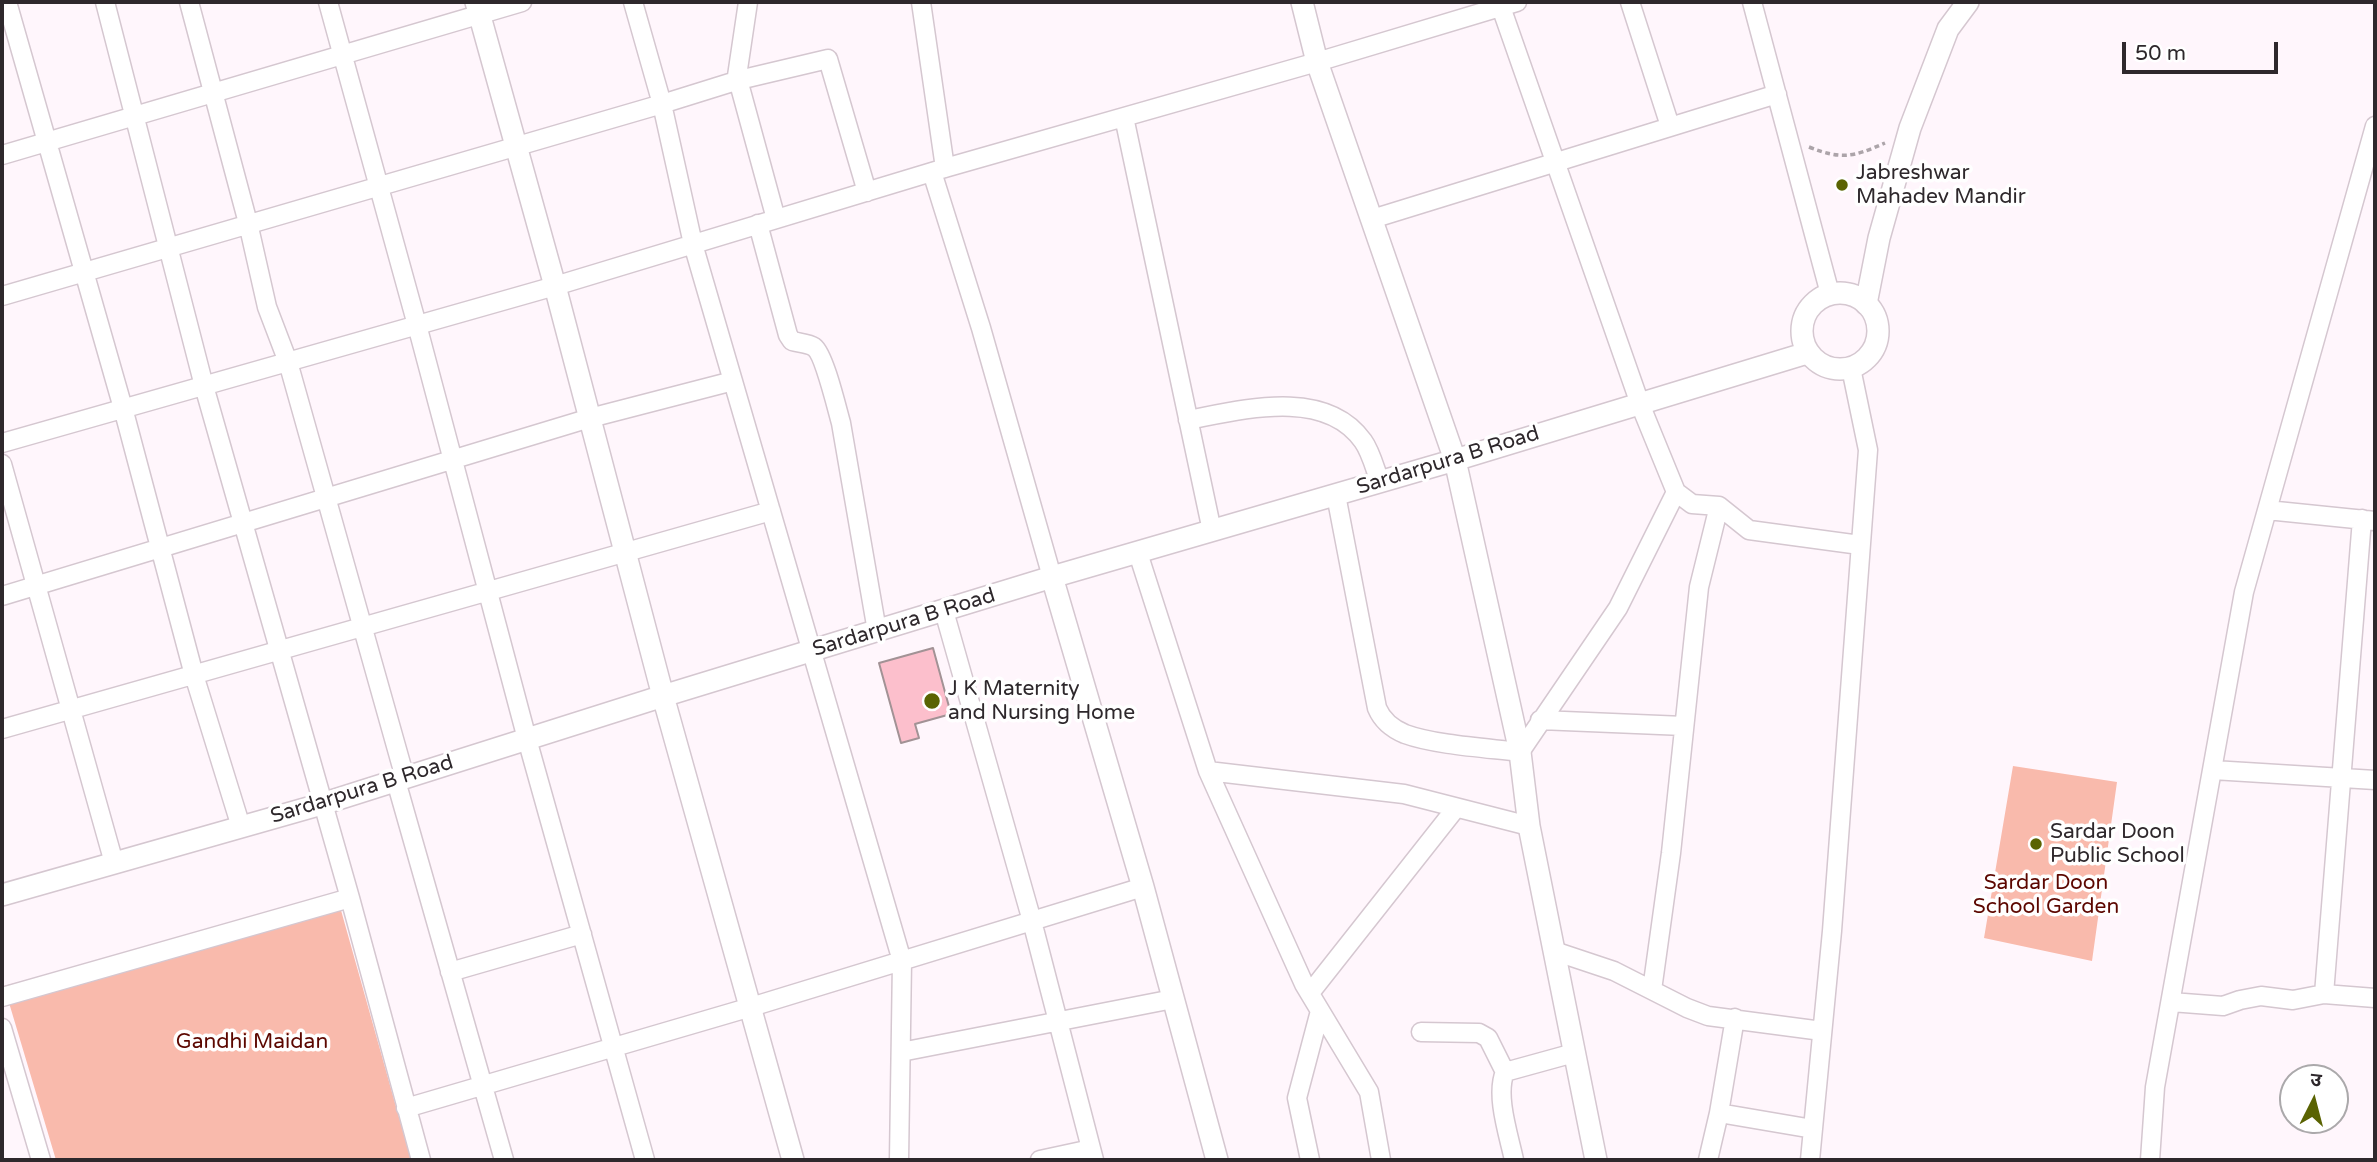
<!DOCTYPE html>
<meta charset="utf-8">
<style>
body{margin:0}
#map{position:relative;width:2377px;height:1162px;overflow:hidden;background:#fff6fc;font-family:"Varela Round","Noto Sans Devanagari",sans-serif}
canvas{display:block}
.frame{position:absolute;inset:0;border:4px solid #2e282c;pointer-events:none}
.north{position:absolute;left:2279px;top:1064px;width:70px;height:70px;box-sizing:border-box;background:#fff;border:2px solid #aba9ab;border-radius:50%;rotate:6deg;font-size:19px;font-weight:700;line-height:28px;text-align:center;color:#2e282c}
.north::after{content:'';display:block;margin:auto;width:24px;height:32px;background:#5a6302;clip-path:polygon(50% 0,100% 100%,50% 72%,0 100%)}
.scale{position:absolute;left:2122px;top:42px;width:156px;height:32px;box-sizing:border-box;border:4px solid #2e282c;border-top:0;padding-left:9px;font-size:21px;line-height:24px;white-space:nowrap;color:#2e282c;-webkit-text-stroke:5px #fff;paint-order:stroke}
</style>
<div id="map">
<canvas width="2377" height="1162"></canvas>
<div class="frame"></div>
<div class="north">उ</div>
<div class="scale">50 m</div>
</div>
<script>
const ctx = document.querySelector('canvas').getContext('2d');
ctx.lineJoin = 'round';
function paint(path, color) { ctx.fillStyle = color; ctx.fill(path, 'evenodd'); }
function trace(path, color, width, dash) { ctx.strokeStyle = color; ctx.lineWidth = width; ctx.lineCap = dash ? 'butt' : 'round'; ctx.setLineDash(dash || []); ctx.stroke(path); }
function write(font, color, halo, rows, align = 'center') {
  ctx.font = font + ' "Varela Round",sans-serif'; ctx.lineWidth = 7; ctx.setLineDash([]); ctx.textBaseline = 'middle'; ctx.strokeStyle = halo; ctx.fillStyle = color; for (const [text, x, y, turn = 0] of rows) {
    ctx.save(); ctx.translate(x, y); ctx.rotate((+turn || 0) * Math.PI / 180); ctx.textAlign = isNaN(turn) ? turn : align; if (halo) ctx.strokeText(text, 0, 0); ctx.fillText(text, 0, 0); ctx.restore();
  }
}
paint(new Path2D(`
 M2013 766 2117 782 2092 961 1984 938Z
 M337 896 411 1160H56L4 986Z`), '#f9baac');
const building = new Path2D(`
 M933 648 951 714 915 724 919 738 901 743 879 663Z`);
paint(building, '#fcbfcc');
trace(building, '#a29295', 2);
const minor = new Path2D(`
 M7 2 123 408 194 675 241 827
 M105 2 204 386 350 898 421 1160
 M189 2 248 223 267 307 288 362 405 778
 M328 2 417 325 527 739 645 1160
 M633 2 662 104 739 80 828 59 867 192
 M748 2 737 76 776 219
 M921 2 945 168
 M1630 2 1670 126
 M1752 2 1830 294
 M1124 117 1212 531
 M2 155 522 2
 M932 172 981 328 1052 577
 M1372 219 1777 94
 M758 224 788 335 792 341C799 343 808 343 814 347 824 354 837 409 841 423L877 631
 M2 296 662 104 693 244 902 961 899 1160
 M1188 420C1241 410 1325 387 1363 441 1371 452 1375 469 1380 482
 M2 443 555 286 945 168 1317 62 1517 2
 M2 464 114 863
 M1336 495 1377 708C1382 720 1393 729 1405 734 1435 745 1487 748 1520 752L1618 608 1676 492 1640 404 1501 7
 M1719 506 1749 530 1860 545
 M2267 510 2375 521
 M1138 553 1208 771 1304 984 1369 1092 1381 1160
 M2 596 590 418 733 381
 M944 611 1032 921 1094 1160
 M1540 720 1684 726
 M2 729 771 511
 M2213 770 2375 780
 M1208 771 1404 794 1529 826
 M396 781 504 1160
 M1554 951 1614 971 1687 1008 1708 1016 1822 1031
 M450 972 582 934
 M1652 990 1671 853 1699 587 1719 506 1692 504 1676 492
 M1310 993 1456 808
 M2324 994 2375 998
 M2 997 350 898
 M2171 1002 2223 1006 2240 1000 2261 996 2293 1000 2324 994 2362 519
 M2 1028 41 1160
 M1421 1032 1479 1033 1488 1038 1505 1072
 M901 1052 1173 999
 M406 1108 751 1007 1143 887
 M1719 1113 1813 1129
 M1040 1160 1091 1149
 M1310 1160 1297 1098 1320 1011
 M1514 1160C1509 1136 1495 1095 1505 1072L1574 1053
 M1708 1160 1719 1113 1735 1018
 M1810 1160 1832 931 1868 450 1851 368
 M2150 1160 2155 1087 2244 592 2375 126`);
const tertiary = new Path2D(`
 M476 2 555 286 663 696 793 1160
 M1302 2 1317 62 1455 460 1520 752 1529 826 1596 1160
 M1802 331a38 38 0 1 1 76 0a38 38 0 1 1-76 0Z
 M1866 304 1879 238 1910 128 1948 29 1968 2
 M1052 577 1143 887 1217 1160
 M2 895 322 804 663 696 1052 577 1455 460 1807 353`);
trace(minor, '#d5c7d0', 21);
trace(tertiary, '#d5c7d0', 24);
trace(new Path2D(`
 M1809 147C1842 160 1853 157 1885 143`), '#aca4a9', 3.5, [5, 3.5]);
trace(minor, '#fff', 18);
trace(tertiary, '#fff', 21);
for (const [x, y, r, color] of [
 [1842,185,7,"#5a6302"],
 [932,701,9,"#5a6302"],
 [2036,844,7,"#5a6302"]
]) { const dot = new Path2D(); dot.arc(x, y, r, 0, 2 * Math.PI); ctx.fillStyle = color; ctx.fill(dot); trace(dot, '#fff', 2.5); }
write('21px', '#2e282c', '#fff', [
 ["Jabreshwar",1856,173],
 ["Mahadev Mandir",1856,197],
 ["J K Maternity",948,689],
 ["and Nursing Home",948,713],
 ["Sardar Doon",2050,832],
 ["Public School",2050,856]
], 'left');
write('21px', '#2e282c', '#fff', [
 ["Sardarpura B Road",1448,461,-17],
 ["Sardarpura B Road",904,623,-17],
 ["Sardarpura B Road",362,790,-17]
]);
write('21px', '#5c0700', '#fff', [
 ["Sardar Doon",2046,883],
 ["School Garden",2046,907],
 ["Gandhi Maidan",252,1042]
]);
</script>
